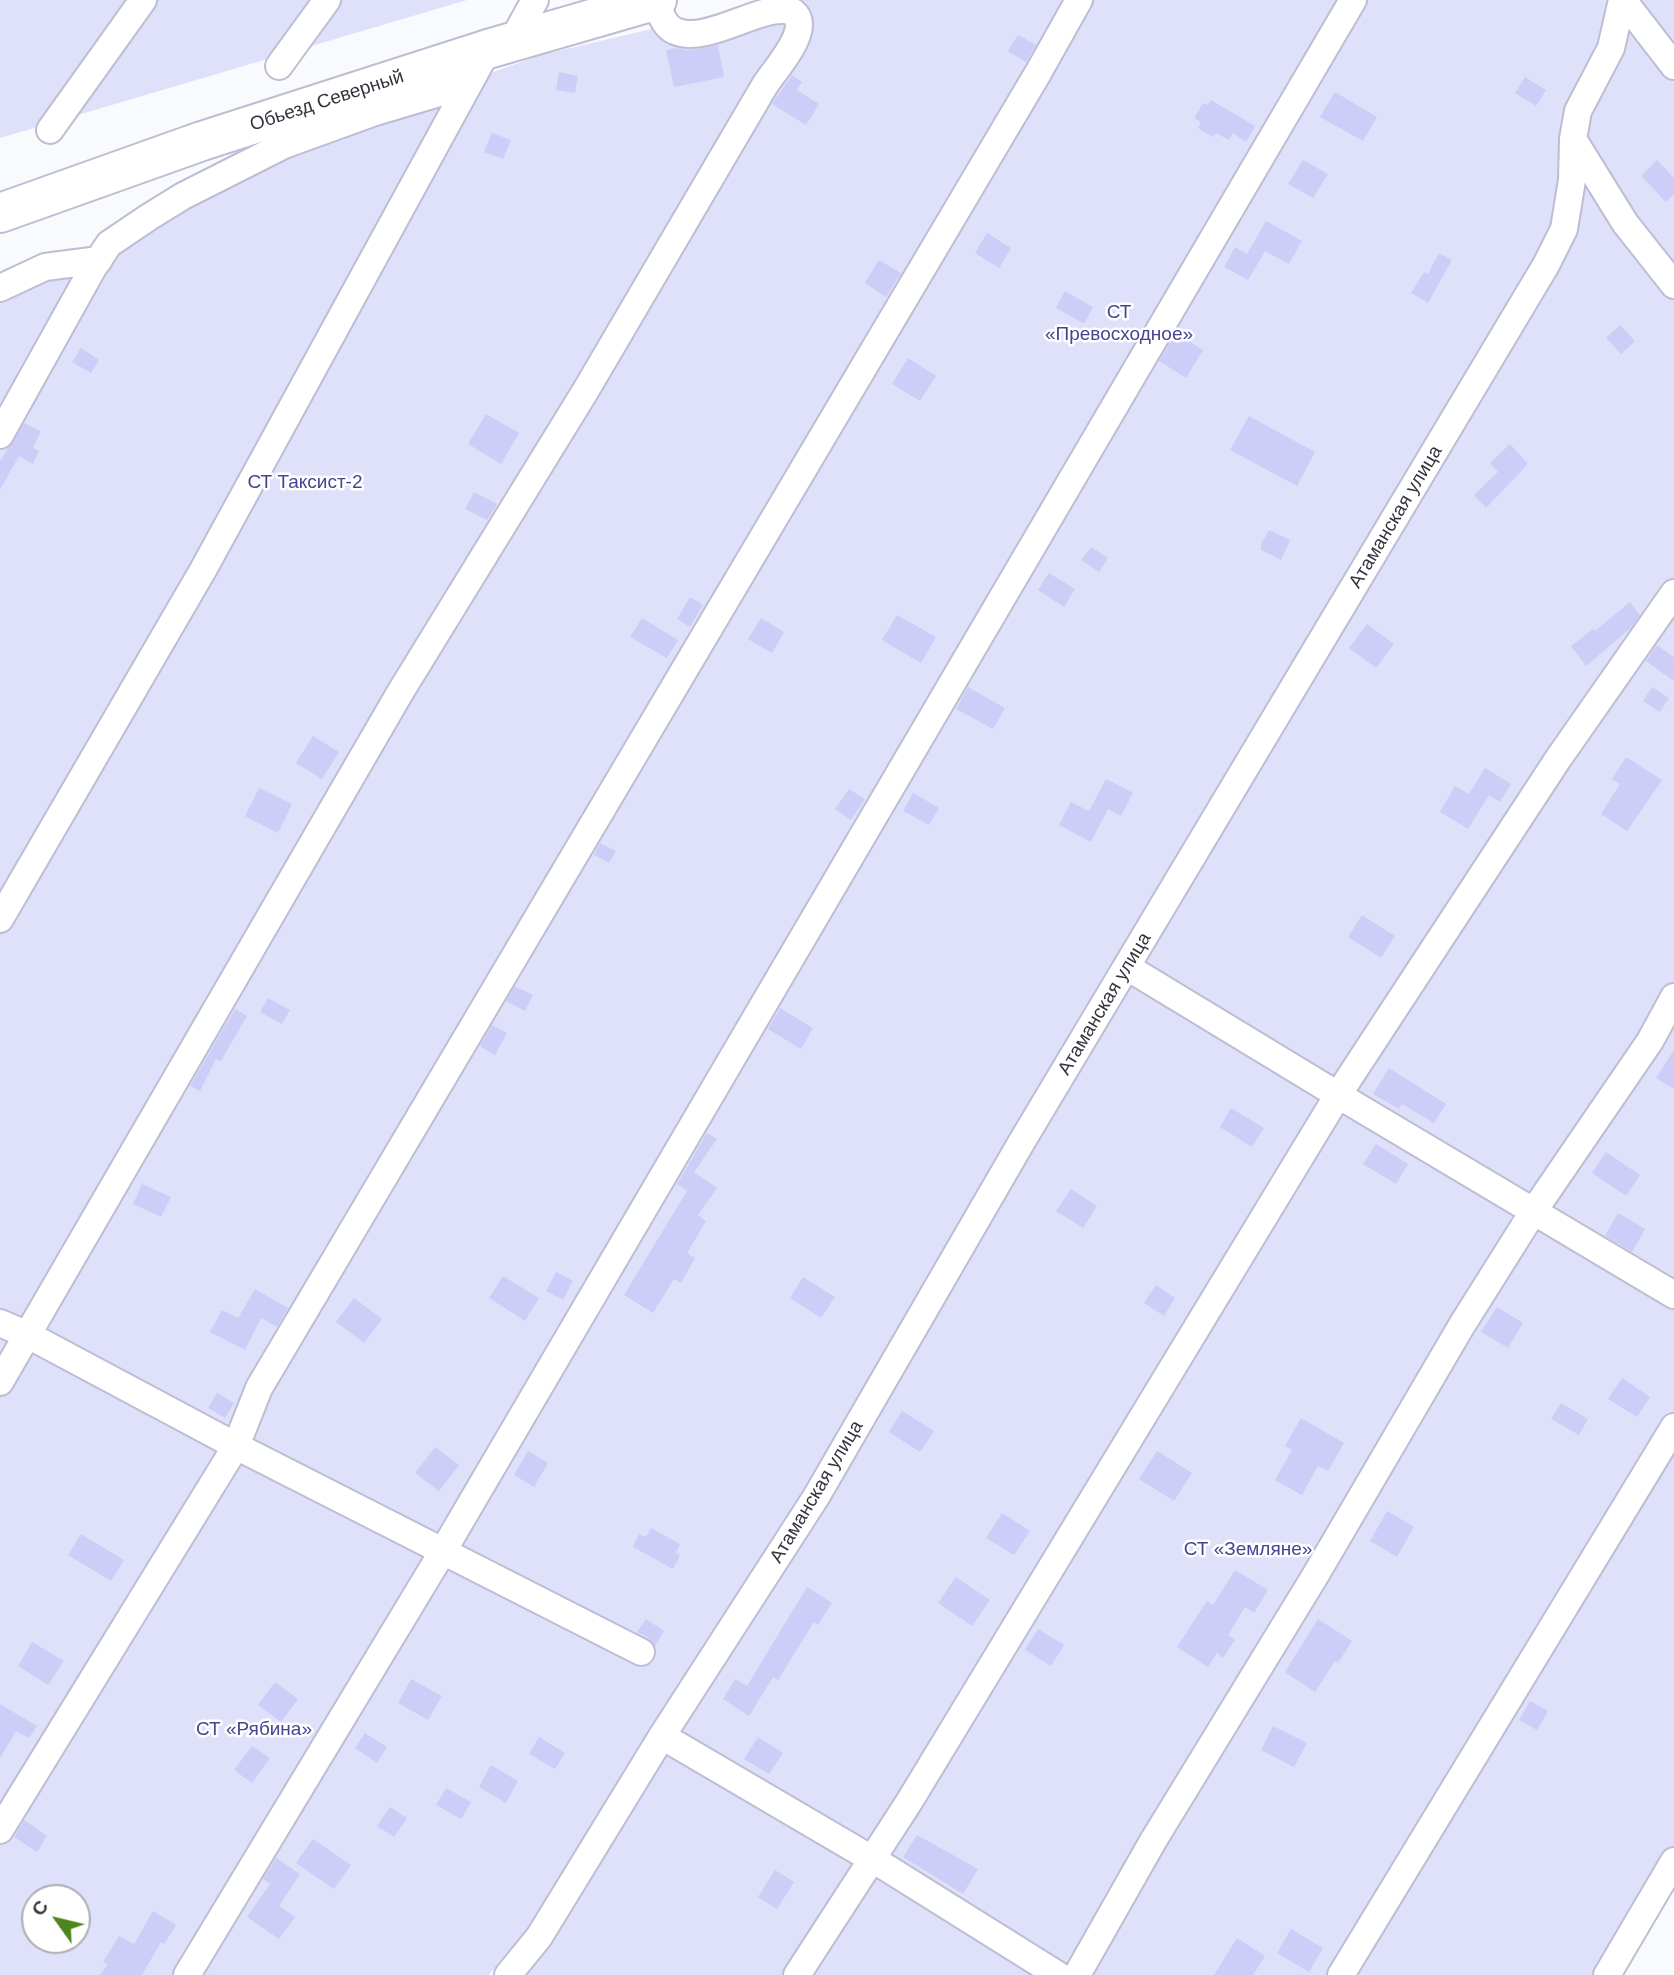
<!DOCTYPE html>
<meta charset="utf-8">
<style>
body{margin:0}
#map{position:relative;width:1674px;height:1975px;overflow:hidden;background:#f9fafe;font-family:Arial,sans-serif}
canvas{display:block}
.north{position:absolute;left:21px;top:1884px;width:70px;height:70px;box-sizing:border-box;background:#fff;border:2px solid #adadb1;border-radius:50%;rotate:304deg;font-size:19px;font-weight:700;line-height:28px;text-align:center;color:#33333c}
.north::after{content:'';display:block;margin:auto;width:24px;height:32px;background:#4e851f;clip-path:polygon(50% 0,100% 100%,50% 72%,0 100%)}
</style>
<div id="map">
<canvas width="1674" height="1975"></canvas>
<div class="north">С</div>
</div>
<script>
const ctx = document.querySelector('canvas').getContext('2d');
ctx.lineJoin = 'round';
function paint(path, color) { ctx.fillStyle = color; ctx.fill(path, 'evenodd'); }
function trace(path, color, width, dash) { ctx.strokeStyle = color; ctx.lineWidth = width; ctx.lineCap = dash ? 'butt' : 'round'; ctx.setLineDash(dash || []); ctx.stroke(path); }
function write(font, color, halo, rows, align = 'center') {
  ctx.font = font + ' Arial,sans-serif'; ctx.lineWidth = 5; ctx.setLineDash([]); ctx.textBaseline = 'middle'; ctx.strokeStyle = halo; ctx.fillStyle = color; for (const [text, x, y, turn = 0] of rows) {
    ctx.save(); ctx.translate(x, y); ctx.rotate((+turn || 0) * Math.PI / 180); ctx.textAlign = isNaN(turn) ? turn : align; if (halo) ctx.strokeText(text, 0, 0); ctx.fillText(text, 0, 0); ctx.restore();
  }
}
paint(new Path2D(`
 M0 0H467L0 138Z
 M774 0H1607L1674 82V1871L1609 1975H516L503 1957 489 1975H0V285L109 246 336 128 541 55ZM35 1898H77V1940H35Z
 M1637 0H1674V47Z`), '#dfe0f9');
paint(new Path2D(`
 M1018 35 1036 45 1026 62 1008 51Z
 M718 45 724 77 674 87 666 50 677 48 689 50 705 48Z
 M559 72 578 76 575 93 556 90Z
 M792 75 802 82 797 90 819 104 806 125 772 104Z
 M1525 77 1546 90 1536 106 1515 93Z
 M1335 92 1377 117 1363 141 1320 117Z
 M1211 100 1255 126 1246 142 1233 133 1229 140 1216 133 1213 137 1198 128 1201 122 1194 118 1203 103 1208 105Z
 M492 133 511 140 503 159 484 152Z
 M1303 160 1328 174 1313 198 1288 184Z
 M1657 160 1674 178V194L1666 202 1641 176Z
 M1266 221 1302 241 1289 264 1265 251 1248 280 1224 267 1235 247 1247 254Z
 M987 233 1011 248 999 268 975 253Z
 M1439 253 1452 260 1428 303 1411 293 1424 272 1428 274Z
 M879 260 901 273 886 297 865 283Z
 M1065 291 1093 307 1084 324 1056 308Z
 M1620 325 1635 341 1621 354 1606 338Z
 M1176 333 1203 350 1186 378 1159 361Z
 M81 348 99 360 91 373 72 362Z
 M908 358 936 376 920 401 892 384Z
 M486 414 519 433 501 464 468 444Z
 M1249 416 1315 452 1297 486 1230 450Z
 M24 423 41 431 33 448 39 451 33 464 19 456 0 490V461Z
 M1510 444 1528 464 1486 508 1474 495 1498 472 1490 463Z
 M474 492 497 504 487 520 465 509Z
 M1269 530 1290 540 1281 560 1261 550V544Z
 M1091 547 1108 558 1099 572 1081 560Z
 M1049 573 1075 589 1064 607 1038 590Z
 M690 597 703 605 690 627 677 619Z
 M1630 602 1640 615 1631 628 1586 666 1571 646 1593 629 1595 631Z
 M897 615 936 637 921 663 882 640Z
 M642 618 678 640 667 658 630 637Z
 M761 618 784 632 772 653 748 639Z
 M1367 624 1394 644 1376 668 1349 648Z
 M1657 645 1674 657V681L1646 661Z
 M968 687 1005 708 993 729 956 709Z
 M1652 687 1669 698 1660 712 1643 701Z
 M313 736 339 752 322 779 296 763Z
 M1626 757 1662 780 1627 831 1601 814 1620 784 1612 779Z
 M1485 768 1511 784 1500 802 1489 795 1468 829 1440 812 1455 786 1469 794Z
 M1106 779 1133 793 1121 816 1108 809 1091 842 1059 825 1071 802 1089 811Z
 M259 788 292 804 278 833 245 816Z
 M849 789 865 799 851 820 835 809Z
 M913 793 939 808 929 825 903 811Z
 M600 843 616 851 609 863 594 855Z
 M1362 915 1395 936 1381 958 1348 937Z
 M515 986 533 995 525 1011 506 1001Z
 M268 998 290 1010 282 1024 260 1012Z
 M780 1008 813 1028 801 1049 768 1029Z
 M235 1009 247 1016 221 1061 216 1059 200 1091 190 1086Z
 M492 1025 507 1033 495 1055 480 1046Z
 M1674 1050V1089L1656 1078Z
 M1389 1068 1446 1104 1434 1123 1402 1104 1399 1109 1373 1094Z
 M1231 1108 1264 1128 1252 1147 1220 1127Z
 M707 1133 717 1139 694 1172 717 1188 698 1215 706 1221 687 1253 695 1258 681 1283 674 1279 653 1313 624 1295 687 1191 677 1184Z
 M1376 1144 1408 1164 1396 1184 1363 1164Z
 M1606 1152 1640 1175 1626 1196 1592 1173Z
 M142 1184 171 1197 161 1217 133 1204Z
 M1071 1189 1097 1206 1083 1228 1056 1211Z
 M1618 1213 1645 1229 1632 1252 1605 1236Z
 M556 1272 573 1281 563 1300 546 1291Z
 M503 1276 539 1298 525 1321 489 1298Z
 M803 1277 835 1297 821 1318 790 1298Z
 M1156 1285 1175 1298 1164 1316 1144 1303Z
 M255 1289 288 1308 277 1327 261 1318 245 1350 210 1332 222 1310 238 1318Z
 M354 1298 382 1319 364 1343 336 1322Z
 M1497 1307 1523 1323 1508 1348 1481 1332Z
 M1622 1378 1650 1397 1637 1417 1608 1399Z
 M217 1393 234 1403 225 1418 208 1408Z
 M1561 1403 1588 1419 1579 1435 1551 1419Z
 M902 1411 934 1431 920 1452 889 1432Z
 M1301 1418 1344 1443 1328 1471 1318 1466 1302 1495 1275 1480 1292 1450 1285 1446Z
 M435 1447 459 1465 439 1491 415 1473Z
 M528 1451 548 1463 534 1487 514 1475Z
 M1157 1451 1192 1473 1174 1501 1139 1479Z
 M1387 1511 1414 1527 1397 1557 1370 1541Z
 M1002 1513 1030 1531 1014 1555 986 1538Z
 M651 1528 680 1544 676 1553 680 1555 673 1569 633 1547 639 1534 646 1537Z
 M81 1534 124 1560 111 1581 68 1555Z
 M1235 1570 1268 1590 1254 1613 1245 1607 1228 1635 1235 1640 1223 1658 1217 1653 1208 1667 1177 1647 1207 1601 1213 1605Z
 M956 1577 990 1600 972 1626 938 1603Z
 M807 1587 832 1603 818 1625 814 1622 778 1680 773 1677 749 1716 723 1699 735 1679 747 1686Z
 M646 1619 664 1631 655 1646 649 1638 637 1632Z
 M1318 1619 1352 1641 1338 1663 1335 1661 1315 1692 1285 1672Z
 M1038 1629 1064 1645 1051 1666 1025 1650Z
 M32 1642 64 1661 48 1685 18 1666Z
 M411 1679 442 1696 428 1720 398 1703Z
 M275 1682 298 1699 281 1722 258 1705Z
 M1530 1701 1548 1711 1537 1730 1519 1720Z
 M0 1704 37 1726 29 1738 16 1731 0 1758Z
 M1273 1726 1307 1743 1294 1767 1261 1750Z
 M365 1733 387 1747 377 1763 355 1748Z
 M539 1737 565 1753 555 1769 529 1754Z
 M758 1737 783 1753 769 1774 744 1759Z
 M252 1746 270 1758 252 1783 234 1770Z
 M491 1765 518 1781 506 1803 479 1787Z
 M446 1788 471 1802 461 1819 436 1805Z
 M390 1807 407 1818 394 1837 377 1826Z
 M24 1820 47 1836 37 1852 14 1837Z
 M917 1835 978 1869 963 1894 903 1857Z
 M313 1839 351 1865 334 1889 296 1863Z
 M276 1858 300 1874 279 1906 295 1917 279 1939 247 1917 270 1884 263 1879Z
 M775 1870 794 1882 777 1909 758 1897Z
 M153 1911 176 1925 164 1944 161 1942 142 1975H100L108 1964 103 1962 119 1936 134 1944Z
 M1291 1929 1323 1948 1309 1972 1277 1953Z
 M1237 1938 1265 1956 1253 1975H1214Z`), '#cdcef7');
const minor = new Path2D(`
 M1623 0 1674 66
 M511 43 535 0
 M279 66 327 0
 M50 130 143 0
 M1573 139 1625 223 1674 285
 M0 288 45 267 99 260
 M0 435 93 268 109 244 149 217 183 196 284 145 375 112 469 84
 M0 919 203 570 488 49
 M1127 967 1338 1095 1674 1295
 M0 1323 28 1335 236 1446 641 1652
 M0 1382 401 691 586 390 765 85C776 68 813 29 793 12 765 0 708 46 675 31 663 26 660 11 655 0
 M662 1736 887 1868 1058 1975
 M0 1830 236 1446 259 1388 1038 73 1079 0
 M187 1975 443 1551 1353 0
 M508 1975 539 1937 662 1736 816 1497 1021 1143 1546 265 1564 229 1572 180 1573 139 1578 111 1611 48 1622 0
 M797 1975 909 1802 1338 1095 1558 759 1674 593
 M1077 1975 1153 1841 1315 1576 1462 1325 1533 1212 1650 1041 1674 997
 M1341 1975 1674 1427
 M1607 1975 1674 1861`);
const highway = new Path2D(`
 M0 213 202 141 488 49 657 0`);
trace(minor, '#bdbed3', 30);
trace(highway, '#bdbed3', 42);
trace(minor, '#fff', 26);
trace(highway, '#fff', 38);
write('19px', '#33333c', '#fff', [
 ["Обьезд Северный",327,101,-18],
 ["Атаманская улица",1396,517,-59],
 ["Атаманская улица",1105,1004,-59],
 ["Атаманская улица",817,1492,-59]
]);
write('19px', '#4a4392', '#fff', [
 ["СТ",1119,313],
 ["«Превосходное»",1119,335],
 ["СТ Таксист-2",305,483],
 ["СТ «Земляне»",1248,1550],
 ["СТ «Рябина»",254,1730]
]);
</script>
